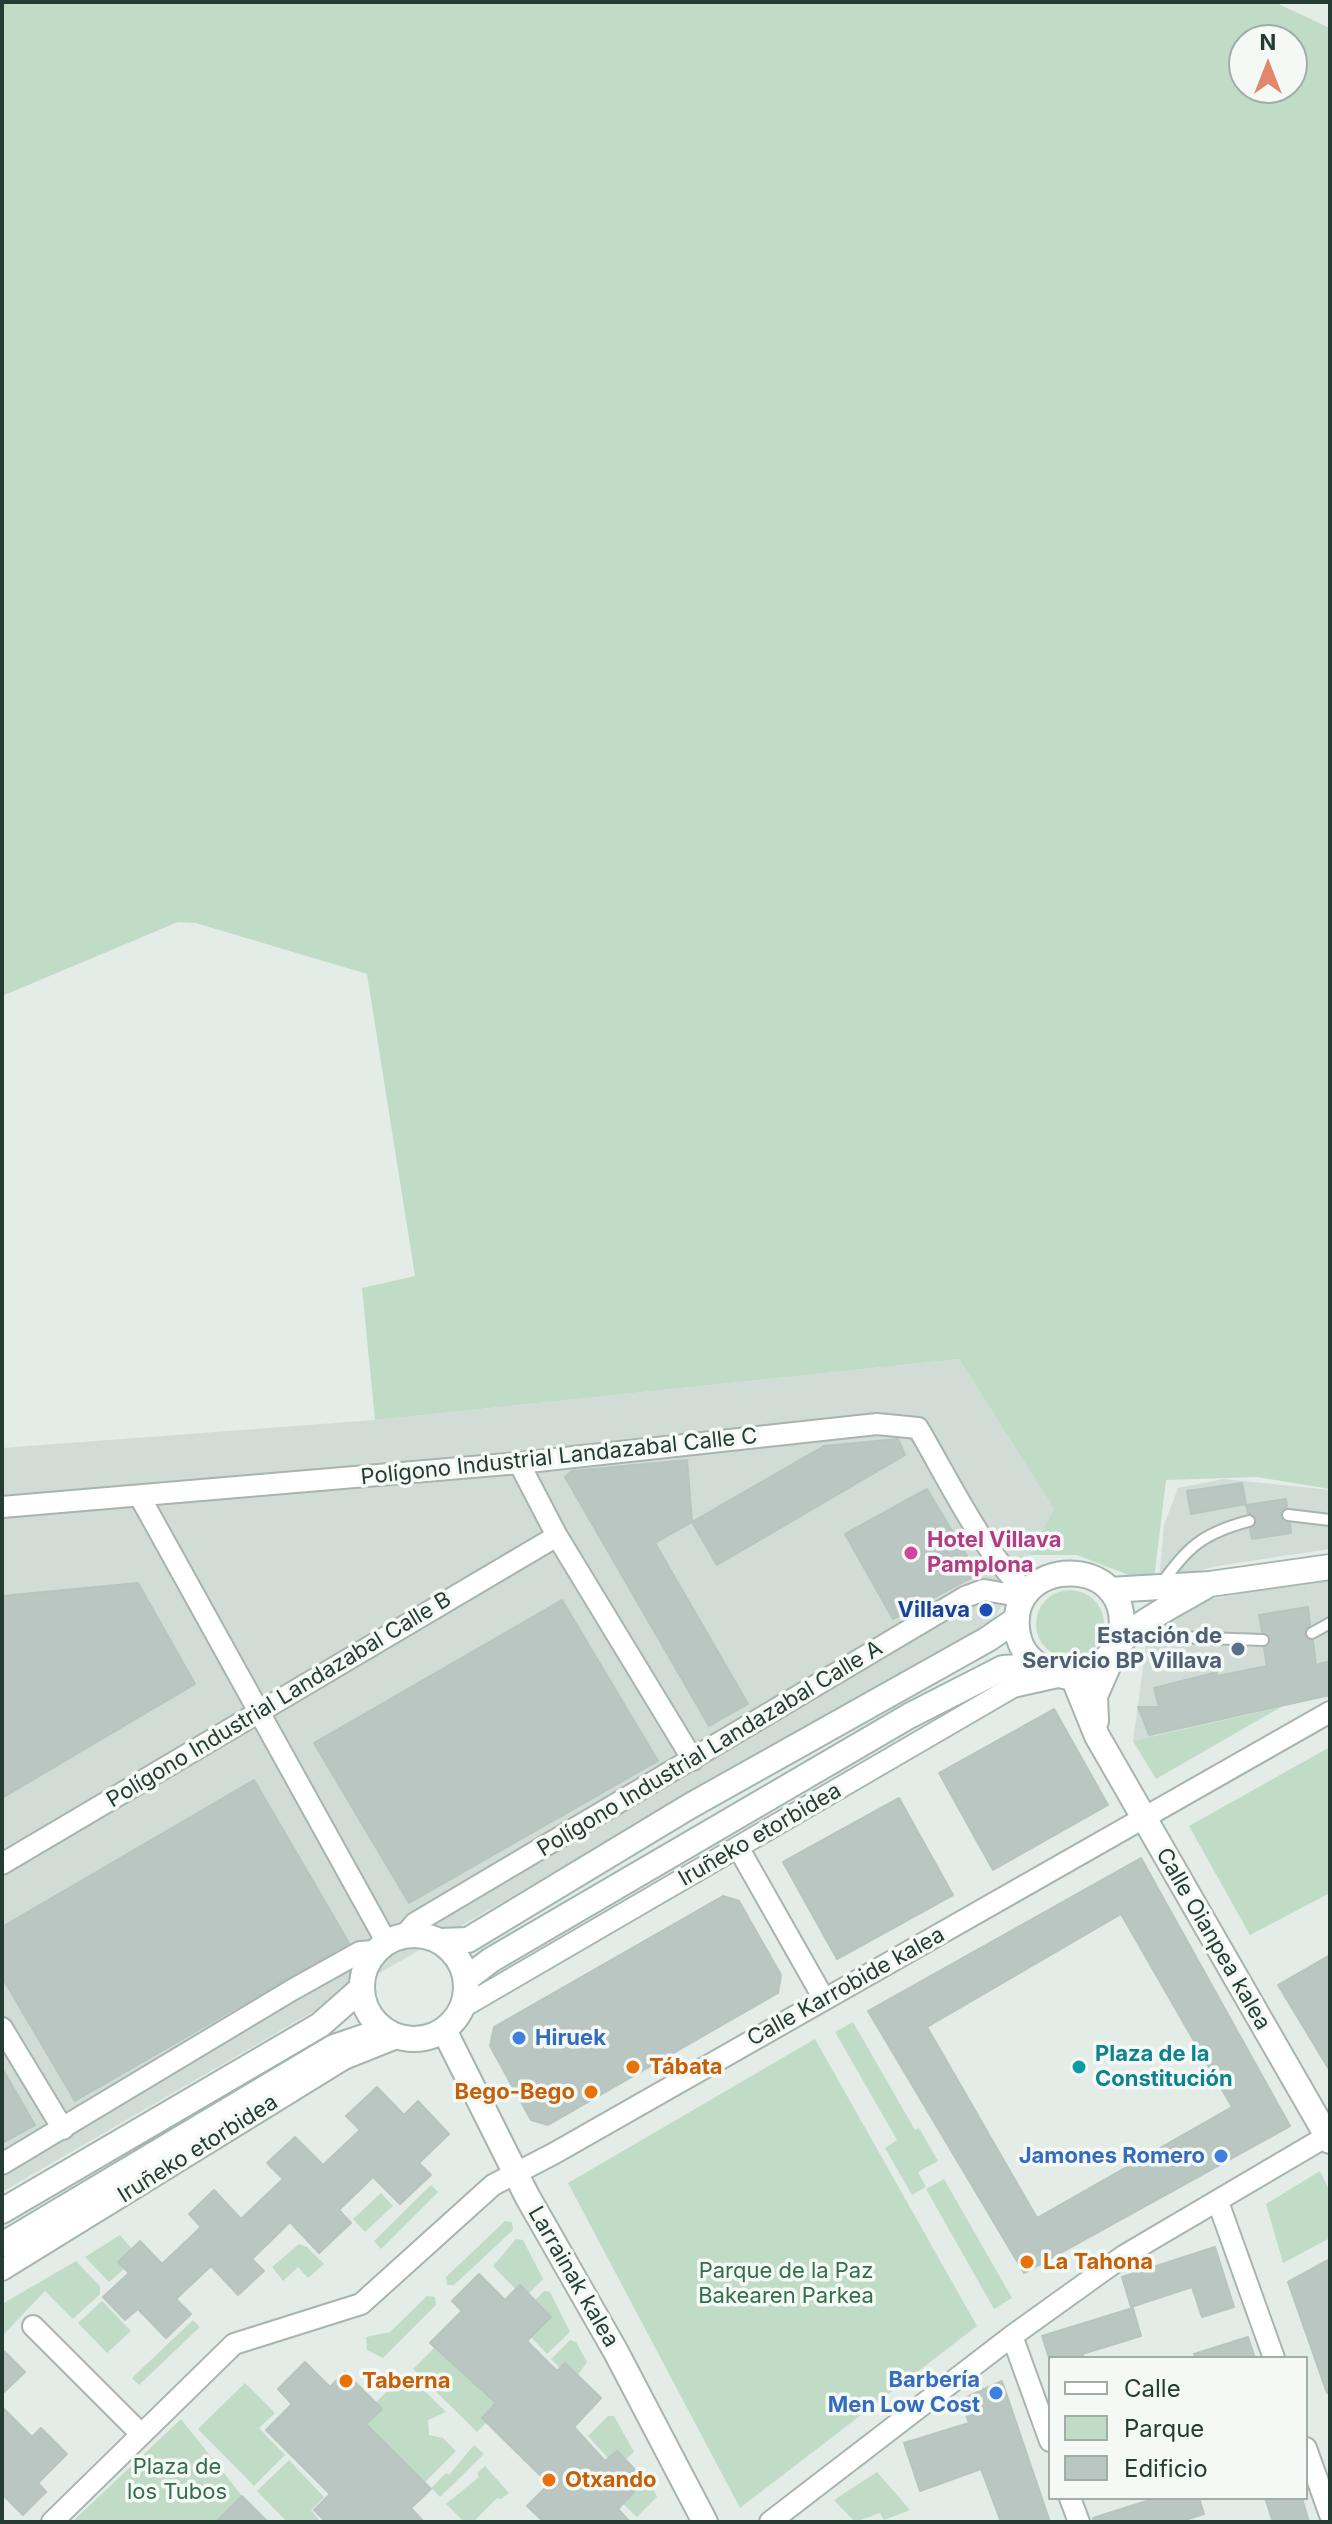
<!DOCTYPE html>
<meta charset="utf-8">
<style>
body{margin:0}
#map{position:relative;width:1332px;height:2524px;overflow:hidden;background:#e4ece8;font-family:Inter,sans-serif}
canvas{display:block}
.frame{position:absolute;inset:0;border:4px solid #253c35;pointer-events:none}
.legend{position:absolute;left:1048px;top:2356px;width:260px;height:144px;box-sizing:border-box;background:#f4f9f6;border:2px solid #a1ada9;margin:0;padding:10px 14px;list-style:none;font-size:24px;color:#253c35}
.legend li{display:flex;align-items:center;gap:16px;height:40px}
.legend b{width:40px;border:2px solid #a1ada9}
.north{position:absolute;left:1228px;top:24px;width:80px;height:80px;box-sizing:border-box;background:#f4f9f6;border:2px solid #a1ada9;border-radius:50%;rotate:0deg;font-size:22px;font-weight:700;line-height:32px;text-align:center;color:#253c35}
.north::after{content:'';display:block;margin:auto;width:28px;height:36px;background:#e3876c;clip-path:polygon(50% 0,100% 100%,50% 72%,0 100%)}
</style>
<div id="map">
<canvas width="1332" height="2524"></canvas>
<div class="frame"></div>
<ul class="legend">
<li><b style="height:10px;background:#fff"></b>Calle</li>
<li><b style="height:22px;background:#c0dbc6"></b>Parque</li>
<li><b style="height:22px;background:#bac6c1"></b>Edificio</li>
</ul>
<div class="north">N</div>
</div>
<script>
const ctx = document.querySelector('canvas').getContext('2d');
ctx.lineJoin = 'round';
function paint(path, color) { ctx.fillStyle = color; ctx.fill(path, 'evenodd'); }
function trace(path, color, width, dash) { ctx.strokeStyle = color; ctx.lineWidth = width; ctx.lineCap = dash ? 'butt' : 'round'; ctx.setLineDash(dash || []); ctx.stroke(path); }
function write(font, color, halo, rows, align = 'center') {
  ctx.font = font + ' Inter,sans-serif'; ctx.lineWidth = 7; ctx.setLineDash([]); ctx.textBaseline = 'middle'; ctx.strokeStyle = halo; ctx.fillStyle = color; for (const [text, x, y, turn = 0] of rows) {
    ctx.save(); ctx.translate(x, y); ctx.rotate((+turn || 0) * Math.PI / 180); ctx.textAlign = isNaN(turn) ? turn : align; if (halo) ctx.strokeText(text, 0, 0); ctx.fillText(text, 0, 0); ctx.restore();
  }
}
paint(new Path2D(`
 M959 1359 1054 1509 988 1631 694 1791 2 2192V1448L375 1420Z
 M1224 1479 1330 1490V1549L1217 1566 1159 1580 1164 1525 1178 1488Z
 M1330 1577V1695L1133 1741 1147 1639 1164 1622 1183 1609 1212 1599Z`), '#d2dcd7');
paint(new Path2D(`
 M2 2H1274L1330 28V1489L1257 1477 1166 1480 1154 1579 1131 1576 1077 1555H1029L1054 1509 959 1359 375 1420 362 1288 415 1276 367 974 196 923 178 922 2 996ZM1244 40H1292V88H1244Z
 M1036 1624a34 34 0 1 1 68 0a34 34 0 1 1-68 0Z
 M1281 1707 1156 1779 1133 1741Z
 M1330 1747 1328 1894 1250 1935 1189 1826Z
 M853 2022 915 2130 919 2128 938 2161 918 2172 926 2187 912 2195 885 2148 897 2140 835 2032Z
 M815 2039 977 2326 740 2508 568 2183Z
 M1320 2171 1330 2192V2238L1283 2263 1266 2204Z
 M944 2179 1012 2298 994 2309 926 2189Z
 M431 2185 438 2192 381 2249 374 2241Z
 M381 2193 393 2206 365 2232 353 2219Z
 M505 2221 512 2222 513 2230 454 2285H447L446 2277Z
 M120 2235 132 2249 118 2262 124 2269 109 2282 85 2257Z
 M516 2239 523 2240 543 2279 524 2298 493 2266Z
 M299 2244 307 2247 324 2264 308 2278 298 2267 283 2281 272 2267Z
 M76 2261 100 2286V2294L73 2319 45 2291 2 2336V2304Z
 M544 2291 550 2292 570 2332 547 2354 531 2337 551 2317 535 2300Z
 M427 2296 435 2297 436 2305 383 2358 367 2350 366 2337 390 2332Z
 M102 2301 131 2331 107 2353 78 2323Z
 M193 2320 200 2327 139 2385 132 2378Z
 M570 2340 576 2342 587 2362 578 2375 565 2363 560 2368 551 2359Z
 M434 2348 496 2403 482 2417 487 2422 477 2432 413 2369Z
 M406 2373 446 2412 428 2420 429 2435 443 2438 456 2451 424 2483 366 2424 381 2409 375 2403Z
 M245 2383 275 2413 259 2428 285 2455 254 2486 198 2429Z
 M608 2416H614L634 2452 625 2460 617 2451 608 2458 588 2436Z
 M181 2419 242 2496 216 2522H72Z
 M474 2445 484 2454 440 2497 431 2488 446 2473 449 2475Z
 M289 2460 324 2497 311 2510 321 2522H287L257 2491Z
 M485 2466 509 2493 501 2499 497 2498 476 2519 478 2522H464L446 2504 479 2477 477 2473Z
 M877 2472 910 2510 884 2520 880 2513 855 2522 834 2500Z
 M648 2477 657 2497 637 2517 623 2504Z`), '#c0dbc6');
const building = new Path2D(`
 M898 1439 905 1455 717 1565 692 1522 824 1446Z
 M687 1460 692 1522 655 1543 748 1704 709 1726 565 1477 572 1471Z
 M1242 1483 1246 1504 1191 1514 1187 1491Z
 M927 1489 978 1574 893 1619 845 1534Z
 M1286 1499 1287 1507 1281 1511 1280 1517 1290 1523 1291 1533 1252 1539 1250 1529 1257 1520 1248 1513 1246 1505Z
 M138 1583 195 1684 2 1798V1596Z
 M562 1600 658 1761 409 1903 314 1743Z
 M1308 1607 1310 1625 1305 1630V1636L1313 1641 1316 1665 1330 1661V1695L1149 1735 1138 1707H1159L1154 1688 1217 1672V1676L1267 1666 1264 1648 1271 1640 1262 1632 1259 1615Z
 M1054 1709 1108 1805 993 1870 939 1773Z
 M254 1780 349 1943 75 2101 2 1977V1927Z
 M899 1798 953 1895 837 1959 783 1862Z
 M1141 1858 1290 2126 1024 2273 868 2011ZM1121 1914 1232 2107 1037 2218 927 2027Z
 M723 1896 739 1901 781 1975 778 1993 548 2125 531 2120 490 2046 494 2027Z
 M1330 1955V2071L1278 1985Z
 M2 2068 35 2125 2 2143Z
 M377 2087 404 2115 418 2101 449 2134 419 2163 431 2175 400 2204 373 2177 339 2210 351 2223 319 2253 290 2222 252 2259 264 2271 238 2295 211 2266 176 2299 191 2314 166 2338 138 2309 125 2320 103 2297 129 2273 118 2262 140 2241 162 2264 201 2227 189 2214 214 2190 241 2219 283 2179 267 2163 295 2137 323 2165 360 2130 346 2116Z
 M1215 2247 1234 2307 1202 2317 1192 2287 1131 2307 1122 2277Z
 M1330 2259V2393H1327L1288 2282Z
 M479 2274 505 2300 520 2285 551 2317 527 2341 557 2371 565 2363 601 2398 574 2427 605 2461 617 2451 645 2480 618 2509 630 2522H544L527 2506 549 2484 482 2418 496 2403 430 2343 462 2311 452 2301Z
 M1133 2308 1141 2336 1082 2354 1084 2358H1049L1042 2336Z
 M1248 2337 1255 2358H1195L1194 2354Z
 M2 2349 25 2372 2 2394Z
 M305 2362 330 2387 345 2372 382 2409 366 2424 431 2489 411 2508 424 2522H326L314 2510 330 2494 266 2430 292 2404 278 2389Z
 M1002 2381 1050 2522H1001L981 2469 920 2491 904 2443 969 2423 960 2400Z
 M2 2407 32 2437 41 2428 67 2454 38 2483 46 2492 23 2515 2 2494Z
 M242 2496 268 2522H216Z
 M1156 2498H1199L1204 2514 1178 2522H1093V2518Z
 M1265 2498H1302L1309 2522H1273Z`);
paint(building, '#bac6c1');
trace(building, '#b7c5bf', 2);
const service = new Path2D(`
 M1288 1515 1330 1520
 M1160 1586C1187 1547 1203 1533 1249 1521
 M1136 1630 1146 1636 1263 1640
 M1312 1633 1330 1623`);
const minor = new Path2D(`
 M519 1463 557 1536 693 1760
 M140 1497 387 1943
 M2 1507 519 1463 877 1424 918 1428C946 1475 987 1561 1028 1592
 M739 1849 824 1999
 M2 1864 557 1536
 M404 1936 415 1923 965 1597 984 1590 1025 1597
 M463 2007 1013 1687 1062 1676
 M2 2028 63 2129
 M2 2164 292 1990 360 1952 377 1951
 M1218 2202 1274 2358
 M2 2270 344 2059 399 2037
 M33 2326 141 2434
 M1012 2336 1050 2441
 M1306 2448 1330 2515
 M1070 2498 1079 2522
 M52 2522 234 2344 361 2304 493 2185 553 2154 1330 1712
 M770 2522 1012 2336 1125 2255 1327 2136`);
const tertiary = new Path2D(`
 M1073 1677 1097 1736 1330 2141
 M1096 1721 1095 1696 1113 1655
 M444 2030 527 2196 616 2352 705 2522`);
const secondary = new Path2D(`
 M1110 1590 1210 1584 1330 1567
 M1118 1646C1147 1548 996 1553 1019 1639 1024 1657 1041 1670 1058 1675 1099 1686 1109 1647 1136 1628 1159 1611 1186 1598 1210 1584
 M362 1987a52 52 0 1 1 104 0a52 52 0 1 1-104 0Z
 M440 1941 468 1940 690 1806 988 1639 1017 1619
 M466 1979 491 1960 909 1716 1003 1668 1038 1666
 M2 2211 320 2025 362 1988
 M2 2245 334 2047 384 2030`);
trace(service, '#a7b4af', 14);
trace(minor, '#a7b4af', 24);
trace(tertiary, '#a7b4af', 28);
trace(secondary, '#a4b6b0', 28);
trace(service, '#fff', 10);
trace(minor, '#fff', 20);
trace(tertiary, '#fff', 24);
trace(secondary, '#fff', 24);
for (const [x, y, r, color] of [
 [911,1553,8,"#d1479c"],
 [986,1610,8,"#1a4fb4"],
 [1238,1649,8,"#5c6f8a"],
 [519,2038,8,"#3f7fe0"],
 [633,2067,8,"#e8710a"],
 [1079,2067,8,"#0f9aa8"],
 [591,2092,8,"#e8710a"],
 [1221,2156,8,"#3f7fe0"],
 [1027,2262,8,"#e8710a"],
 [346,2381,8,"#e8710a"],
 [996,2393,8,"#3f7fe0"],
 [549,2480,8,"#e8710a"]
]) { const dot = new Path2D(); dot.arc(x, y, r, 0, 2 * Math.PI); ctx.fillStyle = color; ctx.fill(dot); trace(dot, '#f4f9f6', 3); }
write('22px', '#253c35', '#f4f9f6', [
 ["Polígono Industrial Landazabal Calle C",559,1457,-6],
 ["Polígono Industrial Landazabal Calle B",279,1700,-31],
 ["Polígono Industrial Landazabal Calle A",710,1749,-31],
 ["Iruñeko etorbidea",760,1835,-30],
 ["Calle Oianpea kalea",1213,1939,60],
 ["Calle Karrobide kalea",846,1987,-29],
 ["Iruñeko etorbidea",198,2149,-32],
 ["Larrainak kalea",573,2277,60]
]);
write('bold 22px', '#b23c85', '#f4f9f6', [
 ["Hotel Villava",927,1540],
 ["Pamplona",927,1565]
], 'left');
write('bold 22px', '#164399', '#f4f9f6', [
 ["Villava",970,1610]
], 'right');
write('bold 22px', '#4e5e75', '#f4f9f6', [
 ["Estación de",1222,1636],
 ["Servicio BP Villava",1222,1661]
], 'right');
write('bold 22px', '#366cbe', '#f4f9f6', [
 ["Hiruek",535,2038,"left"],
 ["Jamones Romero",1205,2156],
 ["Barbería",980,2380],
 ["Men Low Cost",980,2405]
], 'right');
write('bold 22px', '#0d838f', '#f4f9f6', [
 ["Plaza de la",1095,2054],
 ["Constitución",1095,2079]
], 'left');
write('bold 22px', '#c56008', '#f4f9f6', [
 ["Tábata",649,2067],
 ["Bego-Bego",575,2092,"right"],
 ["La Tahona",1043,2262],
 ["Taberna",362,2381],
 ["Otxando",565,2480]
], 'left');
write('22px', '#346e4a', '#f4f9f6', [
 ["Parque de la Paz",786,2271],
 ["Bakearen Parkea",786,2296],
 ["Plaza de",177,2467],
 ["los Tubos",177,2492]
]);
</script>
